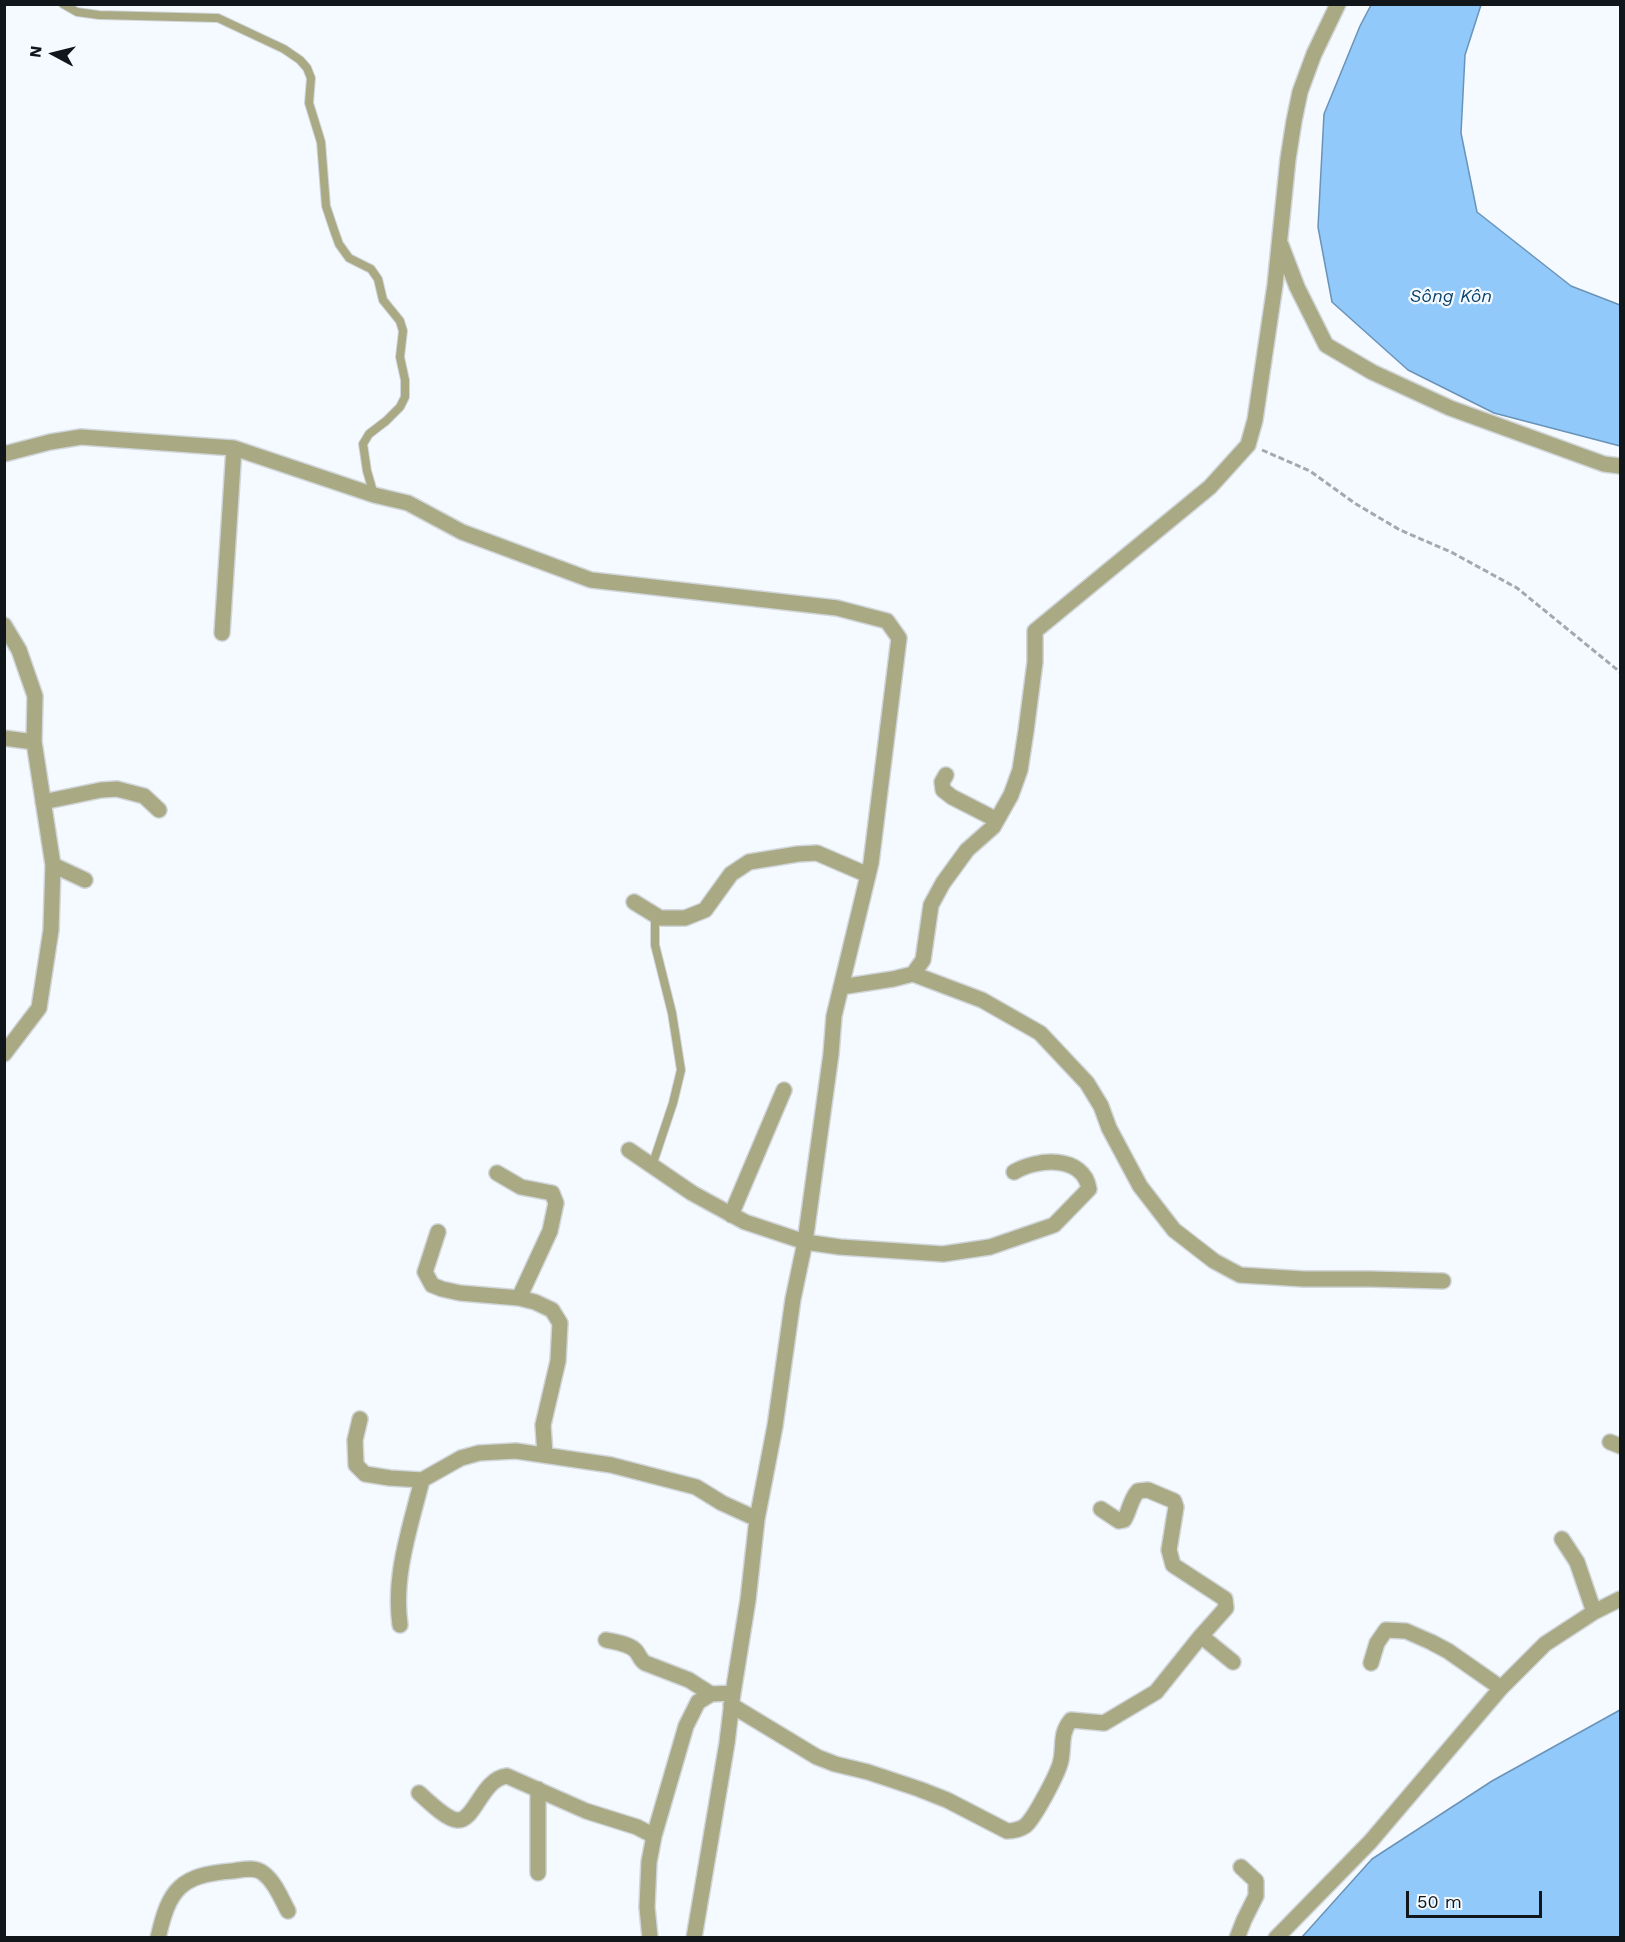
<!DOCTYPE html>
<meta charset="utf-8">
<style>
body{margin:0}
#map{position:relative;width:1625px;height:1942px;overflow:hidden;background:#f4faff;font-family:"Work Sans",sans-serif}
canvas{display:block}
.frame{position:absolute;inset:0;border:6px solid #11161a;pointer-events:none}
.north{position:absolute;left:24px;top:24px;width:60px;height:60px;-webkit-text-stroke:4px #f4faff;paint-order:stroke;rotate:277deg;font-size:16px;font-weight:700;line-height:24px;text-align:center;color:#11161a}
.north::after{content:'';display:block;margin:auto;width:21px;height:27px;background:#11161a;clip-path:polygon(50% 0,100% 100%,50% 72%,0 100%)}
.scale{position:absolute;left:1406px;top:1891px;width:136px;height:27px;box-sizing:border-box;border:3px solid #11161a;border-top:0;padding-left:8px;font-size:18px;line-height:21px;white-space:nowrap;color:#11161a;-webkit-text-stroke:4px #f4faff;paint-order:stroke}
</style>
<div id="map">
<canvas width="1625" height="1942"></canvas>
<div class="frame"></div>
<div class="north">N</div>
<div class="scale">50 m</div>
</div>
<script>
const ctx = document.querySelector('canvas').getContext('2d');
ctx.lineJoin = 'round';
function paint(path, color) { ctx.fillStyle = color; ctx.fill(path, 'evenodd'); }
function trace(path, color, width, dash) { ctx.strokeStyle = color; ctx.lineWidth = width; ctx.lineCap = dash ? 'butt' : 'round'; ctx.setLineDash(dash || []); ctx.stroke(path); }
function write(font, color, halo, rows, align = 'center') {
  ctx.font = font + ' "Work Sans",sans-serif'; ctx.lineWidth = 4.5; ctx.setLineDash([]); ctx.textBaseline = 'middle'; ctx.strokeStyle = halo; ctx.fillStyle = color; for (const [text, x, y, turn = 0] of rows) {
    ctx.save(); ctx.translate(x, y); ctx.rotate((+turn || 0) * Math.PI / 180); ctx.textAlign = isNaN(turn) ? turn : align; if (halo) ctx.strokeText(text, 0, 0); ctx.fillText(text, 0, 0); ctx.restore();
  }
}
const water = new Path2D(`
 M1371 5H1481L1465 55 1461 133 1477 212 1571 286 1620 305V446L1494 413 1408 370 1332 302 1318 227 1324 114 1360 26Z
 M1620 1710V1937H1302L1372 1859 1492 1781Z`);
paint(water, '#91c9fa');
trace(water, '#6b93b7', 1.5);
const service = new Path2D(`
 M63 4 77 12 99 15 218 18 284 49 300 60 307 68 311 78 309 103 321 142 326 206 334 230 339 244 349 258 371 269 378 279 383 300 400 321 403 331 400 357 405 380V397L400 407 386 421 369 434 363 444 367 471 374 495
 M652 1166 673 1103 681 1070 672 1013 655 945V914`);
const minor = new Path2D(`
 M1281 245 1297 287 1326 345 1372 372 1450 408 1604 464 1620 466
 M4 454 50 442 81 437 234 448 374 495 408 503 462 532 591 580 837 608 887 621 899 638 871 863 834 1016 831 1054 805 1242 793 1299 775 1426 757 1519 748 1600 733 1693 727 1743 694 1938
 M4 625 19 650 35 696 34 742 53 865 51 930 39 1008 4 1054
 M222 633 234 448
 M4 738 34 742
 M946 775 942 782 943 790 952 797 997 820
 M43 802 101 790 117 789 144 796 159 810
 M53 865 85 880
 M634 902 660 918H685L705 910 731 874 749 862 798 854 817 853 868 875
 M913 974 982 1000 1040 1033 1087 1083 1101 1106 1109 1128 1140 1186 1174 1230 1214 1261 1240 1275 1304 1279H1371L1443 1281
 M841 987 893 979 913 974 923 960 931 905 943 883 967 850 993 827 1011 795 1020 770 1026 731 1035 662V631L1210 487 1248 445 1255 420 1275 285 1288 159 1294 121 1300 92 1314 54 1338 4
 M629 1150 692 1193 745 1222 805 1242 840 1247 943 1254 990 1247 1054 1225 1089 1189C1084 1155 1037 1158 1014 1172
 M497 1173 521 1187 552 1193 556 1203 550 1231 519 1298
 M731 1215 784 1090
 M438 1232 425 1272 432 1285 442 1289 460 1293 519 1298 535 1302 552 1310 560 1323 558 1361 543 1425 545 1455
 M360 1419 355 1440 356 1465 365 1474 390 1478 422 1480 461 1458 479 1453 516 1451 611 1465 696 1487 722 1503 757 1519
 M1610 1442 1620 1446
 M1101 1509 1119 1521 1124 1520C1130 1510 1130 1500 1138 1491L1148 1490 1174 1501 1176 1507 1169 1550 1173 1565 1225 1599 1226 1608 1201 1636
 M1562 1539 1577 1562 1594 1612
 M400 1625C393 1576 410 1528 422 1480
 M606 1640C615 1642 630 1644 636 1651 640 1656 640 1660 645 1663L689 1680 711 1694
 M1371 1663 1377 1643 1386 1630 1406 1631 1431 1642 1448 1651 1501 1688
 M731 1705 817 1757 835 1764 868 1772 919 1789 947 1800 1007 1831C1014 1831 1019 1830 1025 1826 1034 1819 1059 1772 1061 1760 1064 1745 1060 1733 1071 1720L1104 1723 1156 1692 1201 1636 1233 1662
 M538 1789V1873
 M419 1793C428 1801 446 1819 457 1820 475 1822 481 1779 507 1776L586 1811 637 1827 654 1836
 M158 1938C169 1889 180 1875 232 1871 241 1870 255 1866 263 1873 275 1882 281 1898 288 1911
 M650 1938 647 1907 649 1862 654 1836 686 1726 698 1702 711 1694 733 1693
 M1237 1938 1244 1920 1256 1896V1881L1241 1867
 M1276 1938 1370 1842 1501 1688 1545 1644 1594 1612 1620 1599`);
trace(service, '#d0d6da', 10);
trace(minor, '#d0d6da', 18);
trace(new Path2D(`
 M1262 450 1310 471 1356 504 1400 530 1451 552 1517 588 1620 672`), '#a4a9ae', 3, [6, 3]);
trace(service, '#a9a984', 8);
trace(minor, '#a9a984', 15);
write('italic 18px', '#0c436a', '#f4faff', [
 ["Sông Kôn",1451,297]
]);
</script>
